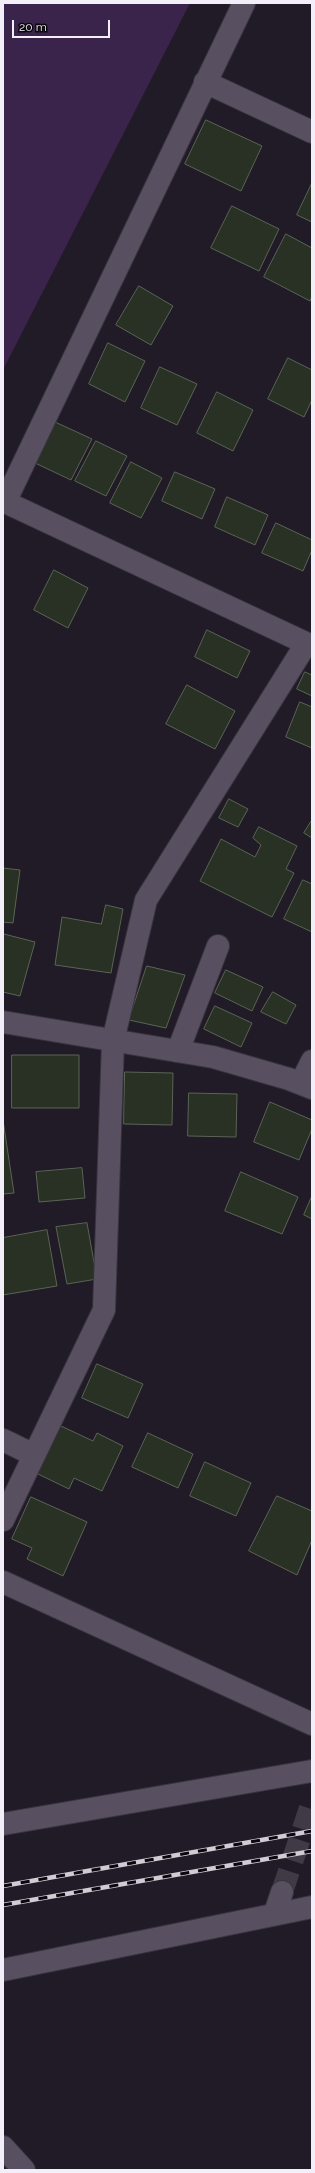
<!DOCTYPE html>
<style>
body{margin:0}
#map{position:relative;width:315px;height:2173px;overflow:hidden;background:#211a27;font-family:Raleway,sans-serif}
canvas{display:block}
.frame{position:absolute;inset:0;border:4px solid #f3eff8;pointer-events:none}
.scale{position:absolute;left:12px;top:20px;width:98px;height:18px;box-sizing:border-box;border:2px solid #f3eff8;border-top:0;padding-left:5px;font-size:12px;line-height:14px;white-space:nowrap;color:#f3eff8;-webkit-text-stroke:3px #09060c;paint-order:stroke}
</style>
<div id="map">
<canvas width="315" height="2173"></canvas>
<div class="frame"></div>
<div class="scale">20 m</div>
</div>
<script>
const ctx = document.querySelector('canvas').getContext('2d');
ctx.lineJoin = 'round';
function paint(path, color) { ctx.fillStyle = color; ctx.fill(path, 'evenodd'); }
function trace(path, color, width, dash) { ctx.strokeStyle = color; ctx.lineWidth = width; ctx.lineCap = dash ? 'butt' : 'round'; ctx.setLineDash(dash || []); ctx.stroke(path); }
paint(new Path2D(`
 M3 3H190L3 370Z`), '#3a244b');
const building = new Path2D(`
 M206 120 262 146 241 191 185 164Z
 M312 183V222L297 215Z
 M232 206 279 229 259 271 211 248Z
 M286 234 312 248V296L310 301 264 277Z
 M139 286 173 306 151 345 116 325Z
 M108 343 145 361 125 402 89 384Z
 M288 358 312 370V400L304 417 268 399Z
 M160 367 197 384 177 425 141 408Z
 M217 392 253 410 233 451 197 433Z
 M55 422 92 439 71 480 35 463Z
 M96 441 127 456 106 496 75 481Z
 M131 462 162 478 141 518 110 503Z
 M175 472 215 489 202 519 162 501Z
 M227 497 268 515 255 545 215 527Z
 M276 523 312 540V550L303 571 262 553Z
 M54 570 88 588 68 628 34 610Z
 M207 630 250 651 237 678 195 657Z
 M305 672 312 675V696L297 689Z
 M187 685 235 711 215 749 166 724Z
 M300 702 312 707V748L286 737Z
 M229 799 248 809 238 827 219 818Z
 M312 820V838L304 833Z
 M259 827 297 846 286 869 294 873 272 917 200 881 221 839 255 857 261 845 253 838Z
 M3 868 20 870 13 923 3 922Z
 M303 880 312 884V932L284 919Z
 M106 905 123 909 111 973 55 965 62 917 101 924Z
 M4 934 35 942 20 996 3 992Z
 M147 966 185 975 166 1028 129 1020Z
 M226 970 263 987 252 1011 215 993Z
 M273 992 296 1005 286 1024 261 1012Z
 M215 1006 252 1023 241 1047 204 1029Z
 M12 1055H79V1108H12Z
 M125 1072 173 1073 172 1125 124 1124Z
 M189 1093 237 1094 236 1137 188 1136Z
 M270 1102 312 1120V1129L299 1160 254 1142Z
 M3 1120 14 1193 3 1194Z
 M82 1168 85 1198 39 1202 36 1172Z
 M241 1172 298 1197 282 1234 225 1211Z
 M312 1196V1219L304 1215Z
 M87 1223 97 1279 67 1284 56 1227Z
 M47 1230 57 1286 3 1295V1238Z
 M97 1364 143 1384 128 1418 82 1398Z
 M61 1426 93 1441 97 1433 123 1446 102 1491 74 1478 69 1489 38 1474Z
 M148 1433 193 1454 178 1488 132 1467Z
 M205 1462 251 1483 236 1516 190 1496Z
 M277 1496 312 1511V1540L297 1575 249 1551Z
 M31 1497 87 1522 63 1576 27 1559 32 1548 12 1539Z`);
paint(building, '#283123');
trace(building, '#5a6555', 1);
trace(new Path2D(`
 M282 1892 312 1802`), '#403a46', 22, [22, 11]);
const minor = new Path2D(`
 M205 82 312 132
 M3 501 312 646
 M5 502 244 3
 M178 1051 218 946
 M301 1083 312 1061
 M3 1440 34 1455
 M3 1520 104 1310 113 1041 146 900 306 644
 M3 1582 312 1724
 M3 1824 312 1771
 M275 1913 282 1892
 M3 1970 312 1907
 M3 2147 24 2170`);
const tertiary = new Path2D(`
 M3 1022 213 1057 289 1079 312 1088`);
trace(minor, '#39343e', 24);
trace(tertiary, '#39343e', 24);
trace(minor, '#585060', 22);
trace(tertiary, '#585060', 22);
const rail = new Path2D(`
 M3 1886 312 1831
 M3 1905 312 1851`);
trace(rail, '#d0cbd5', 4.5);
trace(rail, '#09060c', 3, [9]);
</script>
